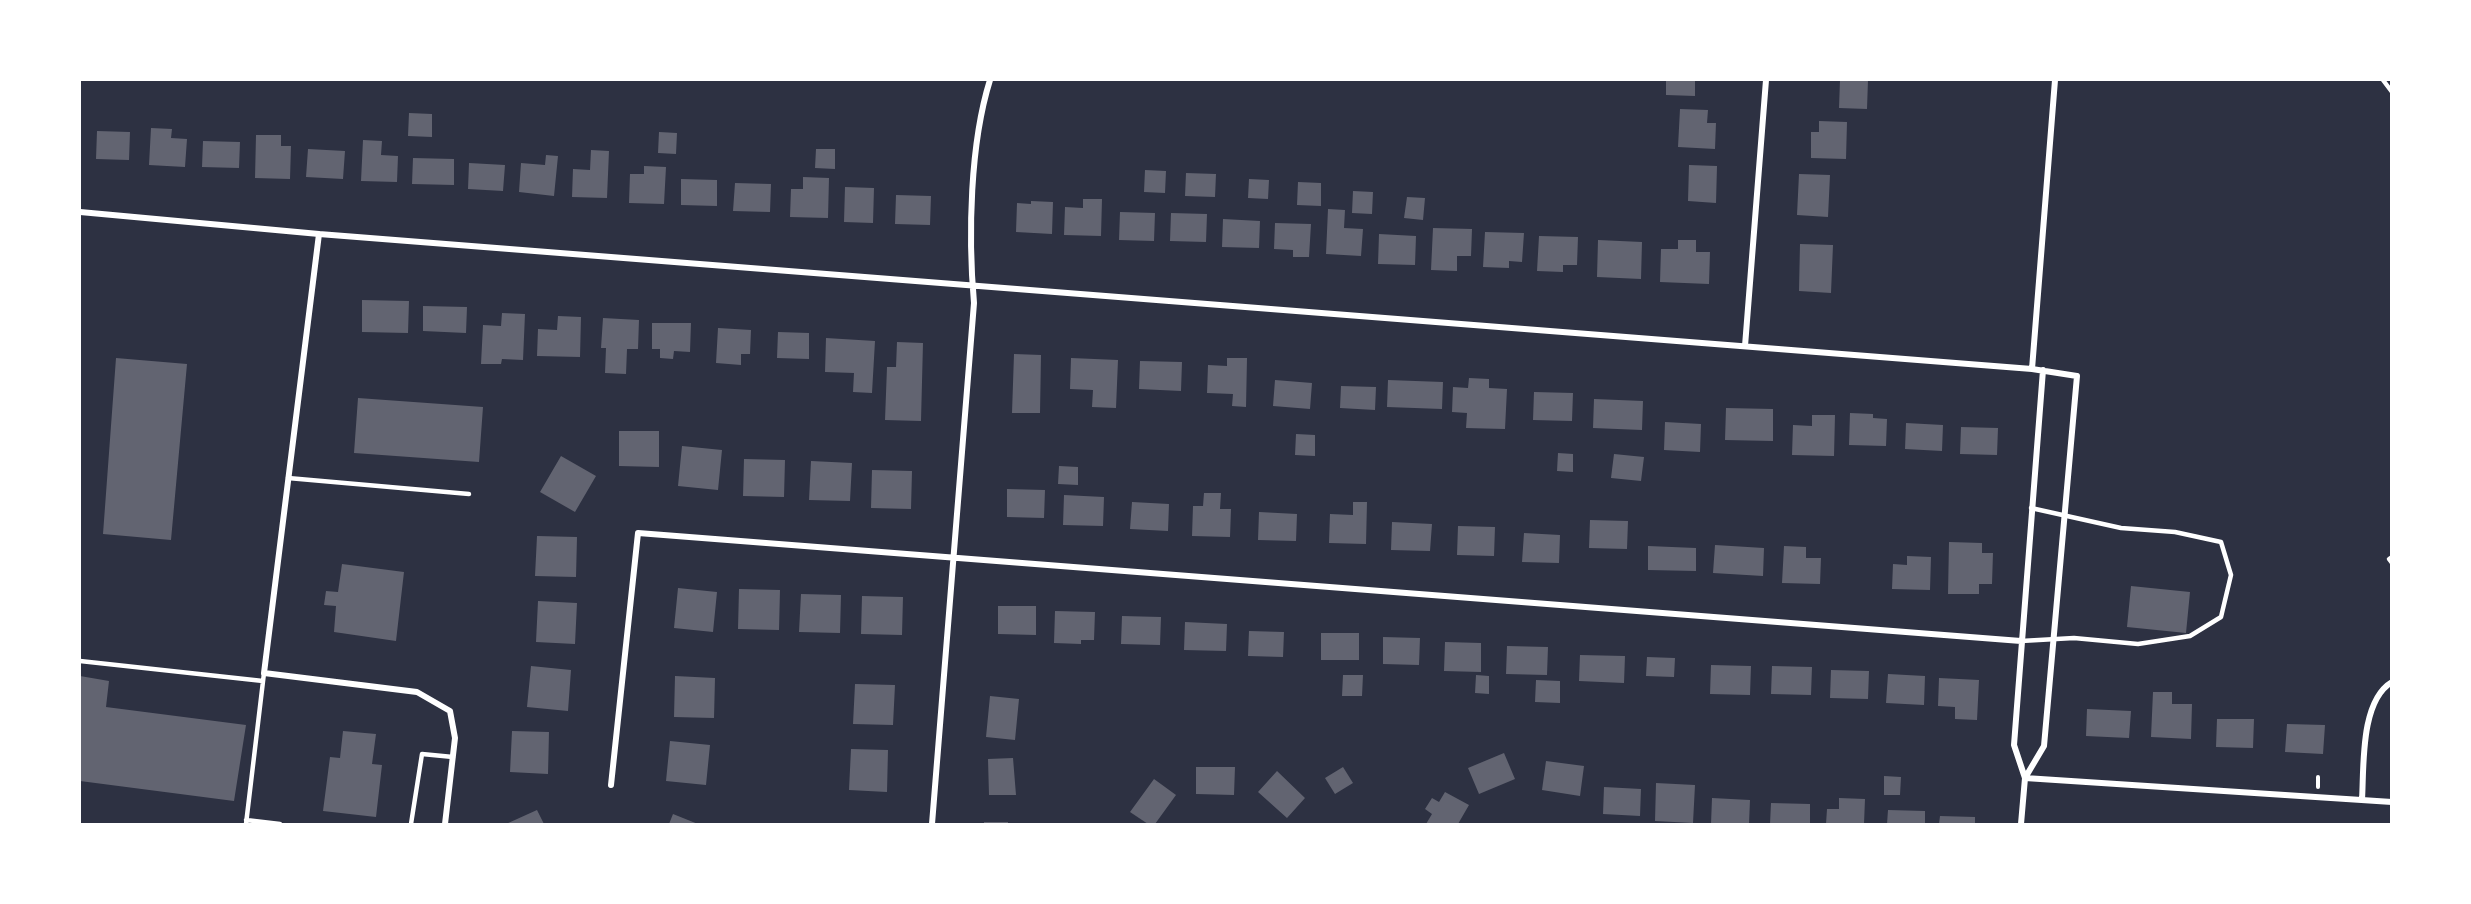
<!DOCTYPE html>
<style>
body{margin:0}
#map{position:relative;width:2471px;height:904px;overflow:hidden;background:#2d3142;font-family:Helvetica,sans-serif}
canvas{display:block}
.frame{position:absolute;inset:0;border:81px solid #fff;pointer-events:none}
</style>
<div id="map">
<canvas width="2471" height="904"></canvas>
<div class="frame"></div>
</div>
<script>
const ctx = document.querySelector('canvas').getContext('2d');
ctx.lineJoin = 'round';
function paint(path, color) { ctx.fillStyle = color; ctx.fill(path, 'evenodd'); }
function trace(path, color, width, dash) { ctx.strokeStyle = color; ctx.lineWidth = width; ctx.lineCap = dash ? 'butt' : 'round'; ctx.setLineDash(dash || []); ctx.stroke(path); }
paint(new Path2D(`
 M1666 80H1695V96L1666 95Z
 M1840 80H1868L1867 109 1839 108Z
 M1680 109 1708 110 1707 123H1716L1715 149 1678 147Z
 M409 113 432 114V137L408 136Z
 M1819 121 1847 122 1846 159 1811 158V132H1819Z
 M151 128 172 129 171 138 187 139 185 167 149 165Z
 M97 131 130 132 129 160 96 159Z
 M659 132 677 133 676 154 658 153Z
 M256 135H281V146H291L290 179 255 178Z
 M363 140 382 141 381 155 398 156 397 182 361 181Z
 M203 141 240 142 239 168 202 167Z
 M308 149 345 151 343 179 306 177Z
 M816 149H835V169L815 168Z
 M591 150 609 151 607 198 572 197 573 169 590 170Z
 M546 155 558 156 554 196 519 192 521 163 545 165Z
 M413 158 454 159V185L412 184Z
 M469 163 505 165 503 191 468 189Z
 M1689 165 1717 166 1716 203 1688 201Z
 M644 166 666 167 664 204 629 203 630 174H644Z
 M1145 170 1166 171 1165 193 1144 192Z
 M1186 173 1216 174 1215 197 1185 196Z
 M1799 174 1830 175 1828 217 1797 215Z
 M803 177 829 178 828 218 790 217 791 189H803Z
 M681 179 717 180V206L681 205Z
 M1249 179 1269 180 1268 199 1248 198Z
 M1298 182 1321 183V206L1297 205Z
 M735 183 771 184 770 212 733 211Z
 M845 187 874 188 873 223 844 222Z
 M1353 191 1373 192 1372 214 1352 213Z
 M896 195 931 196 930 225 895 224Z
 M1407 197 1425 198 1423 220 1404 218Z
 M1083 199H1102L1101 236 1064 235 1065 207 1083 208Z
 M1031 201 1053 202 1052 234 1016 232 1017 203 1031 204Z
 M1328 209 1345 210 1344 228 1363 229 1361 256 1326 254Z
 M1120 212 1155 213 1154 241 1119 240Z
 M1171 213 1207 214 1206 242 1170 241Z
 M1223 219 1260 221 1259 248 1222 247Z
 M1275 223 1311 224 1309 257H1293V250L1274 249Z
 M1433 228 1472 229 1471 256H1457V271L1431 270Z
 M1485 232 1524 233 1522 262 1509 261V268L1483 267Z
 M1379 234 1416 236 1415 265 1378 264Z
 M1539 236 1578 237 1577 265H1563V272L1537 271Z
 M1598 240 1642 242 1641 279 1597 277Z
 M1678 240H1696V252H1710L1709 284 1660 282 1661 249H1678Z
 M1800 244 1833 245 1831 293 1799 291Z
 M362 300 409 301 408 333 362 332Z
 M423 306 467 307 466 333 423 331Z
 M502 313 525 314 523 360 502 359 501 364H481L483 325 501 326Z
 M558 316 581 317 580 357 537 356 538 329 557 330Z
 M603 318 639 320 638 349H627L626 374 605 373 606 348H601Z
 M652 323H691L690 352 674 351 673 359 660 358V349H652Z
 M718 328 751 330 750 354H741V365L716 363Z
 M778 332 809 333V359L777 358Z
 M826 338 875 341 872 393 853 392 854 373 825 372Z
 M897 342 923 343 921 421 885 420 887 367H896Z
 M1014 354 1041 355 1040 413H1012Z
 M116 358 187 364 171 540 103 534Z
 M1071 358 1118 360 1116 408 1092 407 1093 390 1070 389Z
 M1227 358H1247L1246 407 1232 406 1233 394 1207 393 1208 365 1227 366Z
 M1140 361 1182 362 1181 391 1139 389Z
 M1469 378 1489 379V388L1507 389 1505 429 1466 428 1467 413 1452 412 1453 387 1468 388Z
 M1275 380 1312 383 1310 409 1273 406Z
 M1388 380 1443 382 1442 409 1387 407Z
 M1341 386 1376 387 1375 410 1340 408Z
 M1534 392 1573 393 1572 421 1533 420Z
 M358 398 483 407 479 462 354 453Z
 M1594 399 1643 401 1642 430 1593 428Z
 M1726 408 1773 409V441L1725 440Z
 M1850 413 1873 414V418L1887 419 1886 446 1849 445Z
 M1812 415H1835L1834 456 1792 455 1793 425 1812 426Z
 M1665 422 1701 424 1700 452 1664 450Z
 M1906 423 1943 425 1942 451 1905 449Z
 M1961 427 1998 428 1997 455 1960 454Z
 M619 431H659V467L619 466Z
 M1296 434 1315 435V456L1295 455Z
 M682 446 722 450 718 490 678 486Z
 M1558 453 1573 454V472L1557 471Z
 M1614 454 1644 457 1641 481 1611 478Z
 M561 456 596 476 575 512 540 492Z
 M744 459 785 460 784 497 743 496Z
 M811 461 852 463 850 501 809 500Z
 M1059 466 1078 467V485L1058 484Z
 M872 470 912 471 911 509 871 508Z
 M1007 489 1045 490 1044 518 1007 517Z
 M1204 493H1221L1220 509H1231L1230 537 1192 536 1193 506H1203Z
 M1064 495 1104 497 1103 526 1063 525Z
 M1132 502 1169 504 1168 531 1130 529Z
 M1353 502H1367L1366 544 1329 543 1330 514 1353 515Z
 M1259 512 1297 514 1296 541 1258 540Z
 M1590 520 1628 521 1627 549 1589 548Z
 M1392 522 1432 524 1430 551 1391 550Z
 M1458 526 1495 527 1494 556 1457 555Z
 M1524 533 1560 535 1559 563 1522 562Z
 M537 536 577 537 576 577 535 576Z
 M1949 542 1982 543V553H1993L1992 584H1979V594H1948Z
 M1715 545 1764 548 1763 576 1713 573Z
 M1648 546 1696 548V571L1648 570Z
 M1784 546 1806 547V558H1821L1820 584 1782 583Z
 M1907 556 1931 557 1930 590 1892 589 1893 564 1907 565Z
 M342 564 404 572 396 641 334 632 336 606 324 605 326 591 338 592Z
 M2131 586 2190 592 2186 633 2127 627Z
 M678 588 717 592 713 632 674 628Z
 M739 589 780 590 779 630 738 629Z
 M801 594 841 595 840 633 799 632Z
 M862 596 903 597 902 635 861 634Z
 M538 601 577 603 575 644 536 642Z
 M998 606H1036V635L998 634Z
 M1055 611 1095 612 1094 640H1081V644L1054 643Z
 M1122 616 1161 617 1160 645 1121 644Z
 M1185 622 1227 624 1226 651 1184 650Z
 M1249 631 1284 632 1283 657 1248 656Z
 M1321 633H1359V660H1321Z
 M1383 637 1420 638 1419 665 1383 664Z
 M1445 642 1481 643V672L1444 671Z
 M1507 646 1548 647 1547 675 1506 674Z
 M1580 655 1625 656 1624 683 1579 681Z
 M1647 657 1675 658 1674 677 1646 676Z
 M1711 665 1751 666 1750 695 1710 694Z
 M531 666 571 670 568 711 527 707Z
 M1772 666 1812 667 1811 695 1771 694Z
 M1831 670 1869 671 1868 699 1830 698Z
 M1888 674 1925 676 1924 705 1886 703Z
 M1343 675H1363L1362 696H1342Z
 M1476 675 1489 676V694L1475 693Z
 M80 676 109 681 106 707 246 725 234 801 80 781Z
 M675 676 715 678 714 718 674 717Z
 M1939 678 1979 680 1977 720 1955 719V707L1938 706Z
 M1536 680 1560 681V703L1535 702Z
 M855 684 895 685 893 725 853 724Z
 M2153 692H2172V704H2192L2191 739 2151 737Z
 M990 696 1019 699 1015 740 986 737Z
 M2087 709 2131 711 2129 738 2086 736Z
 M2217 719H2254L2253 748 2216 747Z
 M2287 724 2325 725 2323 754 2285 752Z
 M343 731 376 734 372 764 382 765 376 817 323 811 330 757 340 758Z
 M512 731 549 732 548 774 510 772Z
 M670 741 710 745 706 785 666 781Z
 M851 749 888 750 887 792 849 790Z
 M1504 753 1515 779 1479 794 1468 768Z
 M1013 758 1016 795H989L988 759Z
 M1546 761 1584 766 1580 796 1542 790Z
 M1196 767H1235L1234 795 1196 794Z
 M1343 767 1353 783 1335 794 1325 778Z
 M1277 771 1305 798 1287 818 1258 792Z
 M1884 776 1901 777 1900 795H1884Z
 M1154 779 1176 795 1155 824H1148L1130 812Z
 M1656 783 1695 785 1693 823 1655 821Z
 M1604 787 1641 789 1640 816 1603 814Z
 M1445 792 1469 805 1458 824H1426L1432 814 1425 809 1432 798 1439 802Z
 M1712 798 1750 800 1749 824H1711Z
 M1839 798 1865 799 1864 824H1826L1827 809H1839Z
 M1771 803 1810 804V824H1770Z
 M537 810 544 824H506Z
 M1888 810 1925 811V824H1887Z
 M673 814 698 824H669Z
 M1940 816 1975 817V824H1939Z
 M984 822H1008V824H984Z`), '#626471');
trace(new Path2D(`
 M2318 777V787`), '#fff', 4);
trace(new Path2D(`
 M2383 80 2392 92
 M288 478 469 494
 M2392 557 2389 559 2392 563
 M2021 641 2074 638 2138 644 2190 636 2221 617 2231 575 2221 542 2175 532 2121 528 2031 508
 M80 661 263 681
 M246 820 280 824
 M246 824 264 673
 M411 824 422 754 453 757`), '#fff', 4.5);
trace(new Path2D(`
 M80 212 319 234 2032 369 2077 376 2044 746 2025 778
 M319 234 264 673 417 692 450 711 455 738 445 824
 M1745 346 1766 80
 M2032 369 2055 80
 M2025 778 2392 802
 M611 785 638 533 2021 641
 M2362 800C2364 767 2360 701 2392 682
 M932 824 974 303C968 235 970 144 990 80
 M2021 824 2025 778 2014 745 2043 370`), '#fff', 6);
</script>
